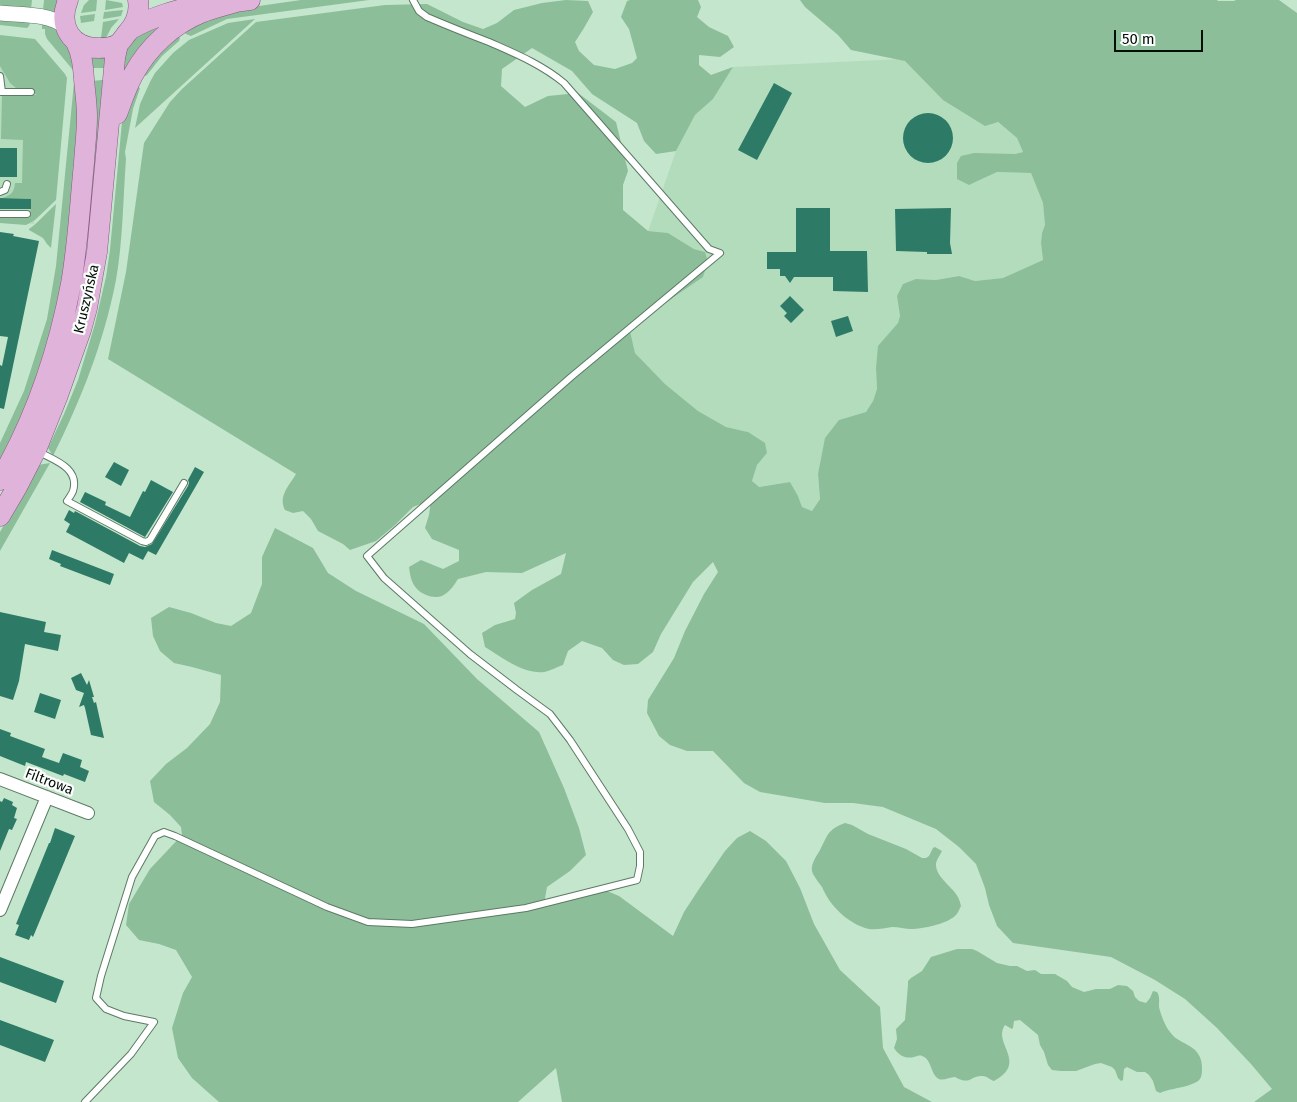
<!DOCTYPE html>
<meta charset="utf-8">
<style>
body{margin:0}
#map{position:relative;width:1297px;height:1102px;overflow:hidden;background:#c4e6cd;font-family:"Fira Sans",sans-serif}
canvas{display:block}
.scale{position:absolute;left:1114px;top:30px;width:89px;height:22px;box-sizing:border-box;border:2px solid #040f07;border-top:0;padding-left:6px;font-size:15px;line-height:18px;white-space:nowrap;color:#040f07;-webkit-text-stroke:4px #fbfefc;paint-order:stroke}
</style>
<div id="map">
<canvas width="1297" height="1102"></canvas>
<div class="scale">50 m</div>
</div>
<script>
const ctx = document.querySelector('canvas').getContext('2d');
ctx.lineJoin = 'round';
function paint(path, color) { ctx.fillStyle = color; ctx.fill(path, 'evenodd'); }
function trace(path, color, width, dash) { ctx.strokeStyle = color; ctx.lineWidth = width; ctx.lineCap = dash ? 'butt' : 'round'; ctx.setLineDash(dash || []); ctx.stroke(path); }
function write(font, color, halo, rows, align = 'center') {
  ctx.font = font + ' "Fira Sans",sans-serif'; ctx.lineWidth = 4.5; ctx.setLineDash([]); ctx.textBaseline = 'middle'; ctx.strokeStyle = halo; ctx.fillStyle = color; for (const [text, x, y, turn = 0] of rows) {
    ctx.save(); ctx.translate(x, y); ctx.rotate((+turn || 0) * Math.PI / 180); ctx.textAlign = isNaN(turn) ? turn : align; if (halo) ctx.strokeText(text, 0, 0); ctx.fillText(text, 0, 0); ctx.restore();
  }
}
paint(new Path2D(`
 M0 50 36 96 34 224 0 222Z
 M901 59 934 71 1017 138 1023 152 1015 154H997L969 185 997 172 1031 173 1043 203 1045 225 1042 233 1041 243 1043 260 1003 278 975 281 959 276 936 280 916 279 897 296 900 316 898 323 892 331 876 368 877 389 873 401 866 412 839 420 818 474 820 499 812 511 802 507 798 496 790 482 758 487 752 481 757 465 767 453 748 432 726 427 698 411 665 384 635 353 630 331 658 308 703 277 708 262 705 252 694 249 668 233 648 231 676 151 687 130 695 115 713 99 733 67Z`), '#b3dcbd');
paint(new Path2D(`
 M0 0H32L31 9 0 6Z
 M44 0H58L55 11 43 10Z
 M89 0H97L96 11 81 13 84 5Z
 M106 0 122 3 123 7 105 10Z
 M301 0H369L227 19 191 36 186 34 182 29 231 10Z
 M566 0 588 1 593 12 584 28 575 42 579 51 594 65 615 69 632 63 637 58 629 29 621 17 627 1 630 0H698L701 7 697 17 709 27 728 36 734 47 720 57 699 55V65L711 75 733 67 713 99 695 115 676 151 656 154 644 141 637 123 592 94 572 71 532 48 502 69 501 86 525 107 548 96 578 93 616 122 628 171 623 185V210L648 231 668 233 694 249 705 252 708 262 703 277 658 308 630 331 635 353 665 384 698 411 726 427 748 432 765 443 767 453 757 465 752 481 759 487 790 482 798 496 802 507 812 511 820 499 818 474 825 438 839 420 866 412 873 401 877 389 876 368 878 346 898 323 900 316 897 296 903 284 916 279 936 280 959 276 975 281 1003 278 1043 260 1041 243 1042 233 1045 225 1043 203 1031 173 997 172 969 185 957 179V163L961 156 974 153 1015 154 1023 152 1017 138 998 122 985 126 943 100 905 61 851 50 838 35 805 7 800 0H1217L1218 1H1234L1236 0H1279L1297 13V1102H1254L1272 1089 1251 1064 1217 1028 1185 999 1155 980 1111 957 1013 943 997 926 989 905 985 888 976 864 959 847 936 829 883 807 853 803H825L760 792 744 783 713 751H687L670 745 659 736 647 713 648 700 674 658 685 631 704 594 718 572 713 562 693 582 661 634 653 652 638 664 624 665 613 660 602 648 582 641 568 651 563 665C557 667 550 671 544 672 523 674 503 658 485 647L482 633 495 625 515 619 516 613 514 603 532 590 561 574 566 553 522 573 486 572 458 579C454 585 450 592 442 596 434 599 423 595 417 589 411 583 410 574 409 567L421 560 443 569 459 561V550L432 539 425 528 429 515 431 500 413 507 395 525 376 541 350 550 343 544 318 531 311 519 303 511 293 513 285 510C278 496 289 486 296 474L108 359 126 272 144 143 170 102 182 89 256 22 385 5 427 4 463 22 483 29 497 23 514 10 542 3Z
 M123 10 121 16 103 19 104 12Z
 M95 14 94 21 81 23 80 16Z
 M0 19 30 22 29 26 27 28 0 25Z
 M119 19 111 28 106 38H101L103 22Z
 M168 19 130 70 121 69C122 65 121 61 122 57 128 38 152 28 168 19Z
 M255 19 135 128 140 104 150 82 155 73 173 53 189 40 228 23Z
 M42 23 52 27 56 30 64 44 72 52 73 70 47 39 45 34V29H42Z
 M176 33 180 38 179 41 162 56 147 75 145 76 139 74Z
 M0 35 35 39 65 74 67 78 56 200 35 220 26 225 0 223V218H30L31 199 2 198C11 195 14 193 15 183H22L23 140 1 139 2 95H36L31 89 16 88 10 83 0 66Z
 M89 52 108 53 107 68H90Z
 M102 80H106L91 220H90L88 219 92 81Z
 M77 82 80 106 65 267 60 298 34 389 0 464V443L24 391 47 319 56 266 74 83Z
 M133 85 140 88 133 109 125 152 126 159C123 199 123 241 116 280 104 342 81 400 53 456L48 448 64 414 78 380 95 324 106 277 110 250 122 122Z
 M56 204 51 248 47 244 43 238 29 230V229C37 224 48 211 56 204Z
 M50 463 0 551V532L38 465Z
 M275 528 313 548 328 573 356 591 424 624 477 679 539 732 564 788 579 828 586 855 570 871 547 887 544 904 600 888 619 896 673 936 684 912 699 889 725 851 737 838 750 831 766 841 786 861 800 888 814 924 840 970 880 1007 883 1048 904 1087 932 1102H562L556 1068 518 1102H219L192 1078 178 1058 172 1028 183 993 192 977 176 950 159 944 139 940 126 925 129 904 150 869 182 835 181 827 170 815 154 802 150 781 166 764 187 748 210 724 220 702 221 675 192 667 174 663 160 651 153 636 151 618 169 607 191 613 216 623 231 626 251 613 262 584V557Z
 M845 823 852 825 868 834 906 849 922 858H926L929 856 933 848 935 847 942 851C940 855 937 859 936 863 935 876 950 885 956 894 959 898 960 902 961 906 959 910 958 913 955 916 946 924 923 929 911 929 905 929 899 927 892 927 885 928 877 930 869 929 848 924 830 906 822 887 819 883 816 879 813 874 809 866 816 857 820 850 828 835 827 830 845 823Z
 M957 949H972L977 951 997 963 1010 966H1017L1027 971 1035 970 1041 974H1055L1067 981 1072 987 1084 992 1096 989H1110L1118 985 1127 986 1133 991 1135 997 1139 1001 1146 1003 1150 998 1153 991 1157 992C1160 997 1159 1001 1159 1007 1161 1015 1165 1026 1170 1032 1176 1041 1187 1043 1195 1050 1200 1055 1202 1061 1202 1068 1202 1071 1202 1076 1200 1079 1194 1087 1170 1088 1160 1093L1156 1091 1153 1081 1149 1075 1145 1072H1137L1127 1067 1124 1069 1123 1080 1121 1081 1118 1078 1115 1070 1112 1067 1101 1063 1095 1064 1076 1071H1061L1052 1070 1048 1065 1044 1052 1040 1045 1038 1035 1020 1020 1014 1021 1013 1028 1012 1029 1005 1025C992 1044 1029 1062 994 1081 990 1080 987 1076 983 1076 970 1075 971 1086 955 1077 950 1077 943 1081 939 1079 930 1074 932 1059 922 1056 920 1055 917 1056 914 1057 906 1059 899 1056 894 1048L897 1039 896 1029 905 1020 908 985V981L911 978 922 971 931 957Z`), '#8cbe99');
paint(new Path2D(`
 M774 83 792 93 757 160 738 150Z
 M903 138a25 25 0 1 1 50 0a25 25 0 1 1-50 0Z
 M0 148H17V177H0Z
 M0 198 31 199V209H0Z
 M796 208H830V251H867L868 292 833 291V277H794L790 283 785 276H780V269H767V252H796Z
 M951 208 950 243 952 254H927V252L896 251 895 209Z
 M0 232 14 234 13 236 39 241 4 409 0 408V365L2 366 8 337 0 336Z
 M790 296 804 310 791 323 784 316 787 313 780 306Z
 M848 316 853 331 836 337 831 321Z
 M114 462 129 470 121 486 105 477Z
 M195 467 204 472 156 555 148 551 143 560 129 553 124 563 66 532 70 524 64 520 69 510 74 513 75 511 140 546 145 547 152 544 188 486 189 483 188 480Z
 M151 480 173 492 145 537 80 502 85 492 106 502 105 505 130 517 143 491 145 492Z
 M52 550 114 574 110 585 60 566 61 564 49 559Z
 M0 612 46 622 44 632 61 635 58 651 25 644 19 681 13 700 0 696Z
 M81 673 87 685 89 680 94 697H92L94 703 96 702 104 738 91 735 85 708 84 705 79 707 84 693 76 690 71 678Z
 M40 693 61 700 55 719 34 712Z
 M0 729 11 733 10 736 45 749 42 757 59 763 63 753 82 760 80 767 89 771 85 782 64 774 63 776 26 762 25 766 0 756Z
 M4 798 13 802 12 805 17 808 14 818 17 819 12 830 9 829 0 851V801L2 802Z
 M55 828 75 836 33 937 31 935 29 940 15 935 19 925 16 924 49 843H50Z
 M0 957 64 981 56 1003 0 982Z
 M0 1020 54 1040 45 1062 0 1045Z`), '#2d7b66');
const service = new Path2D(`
 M0 76 2 92H0
 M2 92H31
 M0 192 5 190 7 184
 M0 214H27
 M39 452C54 460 80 468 73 491 72 494 69 498 67 501L142 541 146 542 150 540 184 483
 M85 1102 131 1054 154 1022 124 1016 106 1009 96 998 101 976 132 877 155 836 164 832 175 836 327 907 368 922 412 924 526 908 637 880 640 866V852L628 829 570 740 550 714 517 690 470 654 384 578 367 556 571 377 720 253 709 249 564 83C541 64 516 54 489 42 468 34 448 26 427 17L419 11 413 0`);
const minor = new Path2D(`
 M0 779 88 813
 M0 910 47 797`);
const tertiary = new Path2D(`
 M0 13C21 15 49 13 66 27`);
const primary = new Path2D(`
 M68 0C58 25 70 48 99 48 104 48 113 47 118 44 122 41 125 35 128 32 136 23 140 12 138 0
 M131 29C152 17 180 8 204 5 219 3 235 2 250 0
 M117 114C122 101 126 88 133 75 148 47 173 24 203 12 214 8 225 5 236 2
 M0 480C35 420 58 352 71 284 78 244 80 203 84 163 85 147 87 132 87 117 87 104 85 92 84 79 83 66 82 54 76 42
 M0 516 17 487 36 450 58 395 81 330 87 308 97 252 115 58 118 44`);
trace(service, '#5c7a64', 8);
trace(minor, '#5c7a64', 14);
trace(tertiary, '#5c7a64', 16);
trace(primary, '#865980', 21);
trace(service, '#fff', 6);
trace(minor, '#fff', 12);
trace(tertiary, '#fff', 15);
trace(primary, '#e0b3da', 20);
write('14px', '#040f07', '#fbfefc', [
 ["Kruszyńska",87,299,-77],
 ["Filtrowa",49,782,21]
]);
</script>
